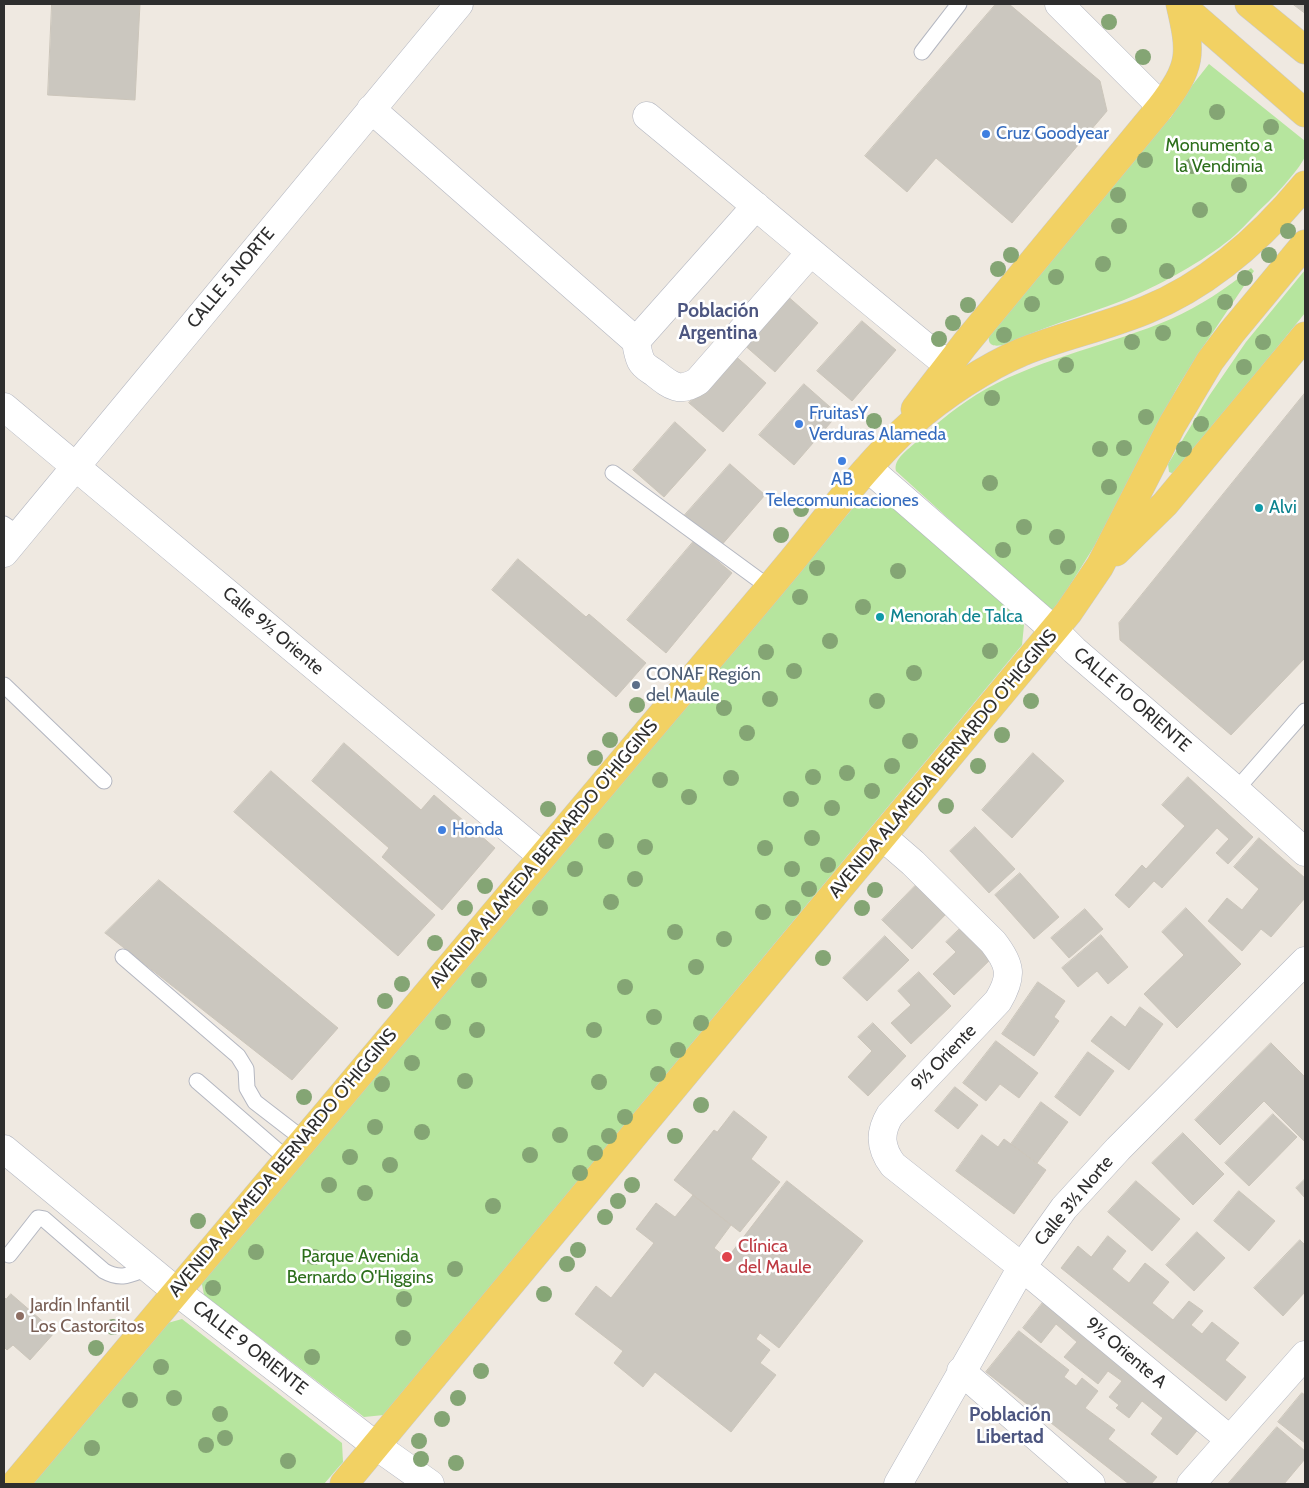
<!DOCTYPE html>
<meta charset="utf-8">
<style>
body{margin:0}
#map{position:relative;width:1309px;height:1488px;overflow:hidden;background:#efe9e1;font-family:Cabin,sans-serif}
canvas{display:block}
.frame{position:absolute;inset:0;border:5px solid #2e2e2e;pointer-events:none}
</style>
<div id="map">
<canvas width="1309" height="1488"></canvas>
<div class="frame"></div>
</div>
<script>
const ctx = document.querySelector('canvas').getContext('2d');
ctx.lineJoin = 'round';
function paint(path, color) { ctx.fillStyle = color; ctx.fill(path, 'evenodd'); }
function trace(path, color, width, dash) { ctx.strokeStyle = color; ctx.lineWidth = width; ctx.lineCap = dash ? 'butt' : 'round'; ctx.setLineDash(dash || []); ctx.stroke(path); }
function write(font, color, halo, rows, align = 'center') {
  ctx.font = font + ' Cabin,sans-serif'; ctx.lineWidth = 5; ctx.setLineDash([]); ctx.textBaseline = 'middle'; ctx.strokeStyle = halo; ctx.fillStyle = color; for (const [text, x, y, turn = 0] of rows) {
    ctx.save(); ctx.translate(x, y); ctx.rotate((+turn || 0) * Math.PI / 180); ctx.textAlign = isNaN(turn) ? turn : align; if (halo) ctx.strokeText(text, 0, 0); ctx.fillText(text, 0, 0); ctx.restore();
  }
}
paint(new Path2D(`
 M1209 64 1305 141C1305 146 1306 152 1305 156 1303 165 1275 196 1267 203 1256 213 1246 225 1235 235 1210 257 1169 280 1138 294 1098 312 1054 322 1014 341 1001 347 981 351 992 328L1089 216Z
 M1251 268 1254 271 1197 356 1177 388 1095 545 1054 611 1048 609 896 471C893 459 908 450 916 442 938 422 961 403 986 389 1044 357 1110 345 1171 319 1201 305 1225 290 1251 268Z
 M1305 270V313L1175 474 1169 472 1168 464 1209 396 1246 342Z
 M875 500 885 502 895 507 1015 613 1024 625 1022 645 384 1415 364 1417 204 1295 201 1279 853 508 864 503Z
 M182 1319 342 1443 343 1462 324 1484H31L164 1324Z`), '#b6e59e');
const building = new Path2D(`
 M52 4H140L135 100 48 95Z
 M996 4H1009L1100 81 1107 111 1012 223 936 158 907 192 865 156Z
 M1293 4H1305V13Z
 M785 294 818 323 775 372 742 343Z
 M862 321 896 350 852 401 817 371Z
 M732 353 766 383 723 432 689 403Z
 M804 384 838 414 794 465 759 435Z
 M1305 393V658L1231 735 1120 640 1119 623Z
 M675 422 706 450 664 497 633 470Z
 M730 464 765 495 720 547 684 516Z
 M694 541 732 573 666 653 627 620Z
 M518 559 586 617 589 614 646 663 616 697 492 590Z
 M344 743 421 810 434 795 495 848 442 910 382 857 389 848 312 781Z
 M1033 753 1064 781 1012 838 982 810Z
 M271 771 435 915 398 956 234 812Z
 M1188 777 1253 837 1228 864 1216 853 1229 839 1217 828 1162 888 1154 881 1129 908 1115 895 1142 865 1146 869 1185 826 1162 805Z
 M975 827 1015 869 989 893 950 851Z
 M1259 838 1305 878V898L1271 937 1261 929 1242 951 1208 921 1227 898 1242 910 1259 889 1234 867Z
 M1020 873 1059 917 1034 939 995 895Z
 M159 880 338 1028 292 1080 105 933Z
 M920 881 949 911 912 949 882 920Z
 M1186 908 1241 964 1177 1028 1144 994 1184 955 1162 932Z
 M1085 909 1103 929 1069 958 1051 938Z
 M965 924 995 955 954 995 933 974 956 952 946 942Z
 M1101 935 1128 967 1108 984 1097 971 1078 987 1062 968Z
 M885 936 909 960 867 1001 843 978Z
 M919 972 951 1006 911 1044 891 1023 911 1005 898 991Z
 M1038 982 1065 1001 1054 1017 1059 1021 1034 1056 1002 1034Z
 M1140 1007 1163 1024 1129 1070 1091 1041 1111 1016 1125 1027Z
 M873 1023 906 1056 868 1096 848 1077 872 1051 858 1037Z
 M996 1041 1038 1073 1019 1098 1000 1084 986 1101 963 1083Z
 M1271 1043 1305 1077V1142L1264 1101 1220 1145 1195 1120Z
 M1088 1052 1114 1071 1080 1116 1055 1097Z
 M955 1087 978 1105 958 1129 935 1111Z
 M1041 1102 1068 1122 1037 1163 1011 1144Z
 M734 1111 767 1137 751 1159 780 1182 740 1232 674 1180 714 1130 717 1132Z
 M1273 1114 1297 1137 1249 1186 1225 1163Z
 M1183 1133 1224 1174 1193 1205 1152 1163Z
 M982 1135 998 1147 1004 1139 1046 1170 1014 1214 956 1171Z
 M1305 1179V1198L1296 1188Z
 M787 1181 863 1241 779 1348 760 1333 756 1339 770 1350 760 1363 776 1375 731 1432 655 1372 643 1387 614 1363 623 1351 575 1314 596 1286 611 1298 654 1243 636 1229 656 1203 675 1217 693 1195 731 1225 714 1248 727 1258Z
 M1136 1181 1180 1219 1152 1251 1108 1212Z
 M1239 1191 1275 1221 1249 1251 1214 1221Z
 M1197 1232 1225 1258 1194 1291 1166 1265Z
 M1108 1236 1126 1251 1112 1269 1129 1283 1145 1263 1169 1282 1152 1303 1173 1320 1189 1301 1203 1311 1191 1325 1202 1334 1212 1322 1239 1343 1225 1360 1246 1377 1226 1401 1061 1268 1078 1246 1091 1257Z
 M1300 1240 1305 1245V1292L1283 1316 1254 1288Z
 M11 1294 55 1332 30 1360 13 1345 7 1350 4 1347V1297L6 1299Z
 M1048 1296 1205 1421 1177 1455 1151 1434 1163 1418 1142 1401 1129 1418 1116 1408 1119 1405 1109 1397 1122 1381 1108 1371 1098 1384 1064 1357 1077 1342 1056 1324 1041 1343 1023 1328Z
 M1019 1331 1069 1370 1064 1377 1076 1386 1082 1378 1098 1391 1085 1408 1115 1430 1108 1439 1157 1477 1151 1484H1129L986 1372Z
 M1302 1393 1305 1395V1443L1278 1422Z
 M1277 1427 1305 1451V1459L1284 1484H1228Z`);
paint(building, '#cbc7bf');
trace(building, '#cbc5ba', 1);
const lane = new Path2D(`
 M922 52 959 4
 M613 473 770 588
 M4 524 19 534
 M4 685 104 781
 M1236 790 1305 711
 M123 957 238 1056 246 1069 247 1088 255 1102 303 1139
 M197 1081 287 1159
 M9 1255 38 1218 44 1219 104 1271C122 1281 131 1274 148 1268`);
const street = new Path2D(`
 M1059 4 1152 97 1160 108
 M371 109 636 341
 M647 116C748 199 847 283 948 365
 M636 341C637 348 638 355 641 361 644 367 651 370 656 374 671 386 680 393 698 381L810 253
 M636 341 756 206
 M4 407 542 856
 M868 468 1054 630 1074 650 1236 790 1305 852
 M4 553 459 4
 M883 837 913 863 993 942C1011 965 1013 976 998 1001L890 1115C879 1133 880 1148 893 1165L1022 1267 1229 1439
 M4 1149 176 1291
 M961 1371 1091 1484
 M898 1484 1022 1267 1064 1208 1118 1149 1305 961
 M1191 1484 1305 1355`);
const secondary = new Path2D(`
 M176 1291 375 1445 430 1484`);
const primary = new Path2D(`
 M1180 4 1305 113
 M1249 4 1305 50
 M915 409 965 344 1160 108C1192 66 1192 55 1180 4
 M1116 552 1165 504 1305 336
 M15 1484C218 1240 422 997 627 756 681 692 736 628 790 563 829 516 866 464 912 423 941 397 986 367 1022 352 1062 336 1105 327 1146 310 1210 284 1261 238 1305 185
 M344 1484 1068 613 1100 566 1172 425 1210 361 1232 332 1305 244`);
trace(lane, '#b4b7c1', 17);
trace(street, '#b4b7c1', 29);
trace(secondary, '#b4b7c1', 29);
trace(primary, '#c9c9c9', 29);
trace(lane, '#fff', 15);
trace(street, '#fff', 28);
trace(secondary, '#fff', 28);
trace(primary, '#f2d163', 28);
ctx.fillStyle = '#84a574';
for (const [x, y] of [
 [1109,22],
 [1143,57],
 [1217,112],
 [1271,127],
 [1145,160],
 [1192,166],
 [1239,185],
 [1118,195],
 [1200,210],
 [1119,226],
 [1288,231],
 [1011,255],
 [1269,255],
 [1103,264],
 [998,269],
 [1167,271],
 [1056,277],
 [1245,278],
 [1225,302],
 [1032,304],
 [968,305],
 [953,323],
 [1204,329],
 [1163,333],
 [1004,335],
 [939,339],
 [1132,342],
 [1263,342],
 [1066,365],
 [1244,367],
 [992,398],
 [1146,417],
 [874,421],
 [1201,424],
 [1124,448],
 [1100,449],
 [1184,449],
 [990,483],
 [1109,487],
 [801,509],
 [1024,527],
 [781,535],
 [1057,537],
 [1003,550],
 [1068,567],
 [817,568],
 [898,571],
 [800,597],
 [863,607],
 [830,641],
 [990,651],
 [766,652],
 [794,671],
 [914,673],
 [770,699],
 [877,701],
 [1031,701],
 [637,705],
 [724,708],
 [747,733],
 [1002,735],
 [610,740],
 [910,741],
 [595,758],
 [892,766],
 [978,766],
 [847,773],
 [813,777],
 [731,778],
 [660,780],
 [872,791],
 [689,797],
 [791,799],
 [946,806],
 [832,808],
 [548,809],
 [812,838],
 [606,841],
 [645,847],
 [765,848],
 [828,865],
 [575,869],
 [792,869],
 [635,879],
 [485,886],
 [809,889],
 [875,890],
 [611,902],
 [465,908],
 [540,908],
 [793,908],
 [862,908],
 [763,912],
 [675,932],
 [724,939],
 [435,943],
 [823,958],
 [696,967],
 [479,980],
 [402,984],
 [625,987],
 [385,1001],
 [654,1017],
 [443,1022],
 [701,1023],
 [477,1030],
 [594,1030],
 [678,1050],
 [412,1063],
 [658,1074],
 [465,1081],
 [599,1082],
 [382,1084],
 [304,1097],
 [701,1105],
 [625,1117],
 [375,1127],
 [422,1132],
 [560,1135],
 [609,1136],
 [675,1136],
 [595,1153],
 [530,1155],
 [350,1157],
 [390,1165],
 [580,1173],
 [329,1185],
 [632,1185],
 [365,1193],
 [618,1201],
 [493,1206],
 [605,1217],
 [198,1221],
 [578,1250],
 [256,1252],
 [314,1257],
 [567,1264],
 [455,1269],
 [213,1288],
 [544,1294],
 [404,1299],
 [113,1327],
 [403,1338],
 [96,1348],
 [312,1357],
 [161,1367],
 [481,1371],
 [174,1398],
 [458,1398],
 [130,1400],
 [220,1414],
 [442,1419],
 [225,1438],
 [419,1441],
 [206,1445],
 [92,1448],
 [421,1459],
 [288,1461],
 [456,1463]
]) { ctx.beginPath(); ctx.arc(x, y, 8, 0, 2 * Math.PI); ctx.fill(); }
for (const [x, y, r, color] of [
 [986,134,5,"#3f7fe0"],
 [799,424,5,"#3f7fe0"],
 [842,461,5,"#3f7fe0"],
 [1259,508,5,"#0f9aa8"],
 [880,617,5,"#0f9aa8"],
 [636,685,5,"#5c6f8a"],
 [442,830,5,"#3f7fe0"],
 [727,1257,6,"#e0444e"],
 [20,1316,5,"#8d6e63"]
]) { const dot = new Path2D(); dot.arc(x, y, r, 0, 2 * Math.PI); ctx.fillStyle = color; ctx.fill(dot); trace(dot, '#fff', 2); }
write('18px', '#366cbe', '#fff', [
 ["Cruz Goodyear",996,134],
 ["FruitasY",809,414],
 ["Verduras Alameda",809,435],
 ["AB",842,480,"center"],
 ["Telecomunicaciones",842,501,"center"],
 ["Honda",452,830]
], 'left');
write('18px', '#2c6e1b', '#fff', [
 ["Monumento a",1219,146],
 ["la Vendimia",1219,167],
 ["Parque Avenida",360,1257],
 ["Bernardo O'Higgins",360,1278]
]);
write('18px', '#2e2e2e', '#fff', [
 ["CALLE 5 NORTE",231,278,-50],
 ["Calle 9½ Oriente",273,631,40],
 ["CALLE 10 ORIENTE",1132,700,41],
 ["AVENIDA ALAMEDA BERNARDO O'HIGGINS",943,764,-50],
 ["AVENIDA ALAMEDA BERNARDO O'HIGGINS",544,854,-50],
 ["9½ Oriente",944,1058,-46],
 ["AVENIDA ALAMEDA BERNARDO O'HIGGINS",283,1163,-50],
 ["Calle 3½ Norte",1074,1201,-50],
 ["CALLE 9 ORIENTE",250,1348,38],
 ["9½ Oriente A",1126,1353,40]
]);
write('18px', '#0d838f', '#fff', [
 ["Alvi",1269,508],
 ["Menorah de Talca",890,617]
], 'left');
write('18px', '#4e5e75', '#fff', [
 ["CONAF Región",646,675],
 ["del Maule",646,696]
], 'left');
write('18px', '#be3a42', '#fff', [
 ["Clínica",738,1247],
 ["del Maule",738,1268]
], 'left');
write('18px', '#785e54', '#fff', [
 ["Jardín Infantil",30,1306],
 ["Los Castorcitos",30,1327]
], 'left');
write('bold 19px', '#4d5680', '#fff', [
 ["Población",718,311],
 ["Argentina",718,333],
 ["Población",1010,1415],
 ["Libertad",1010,1437]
]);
</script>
